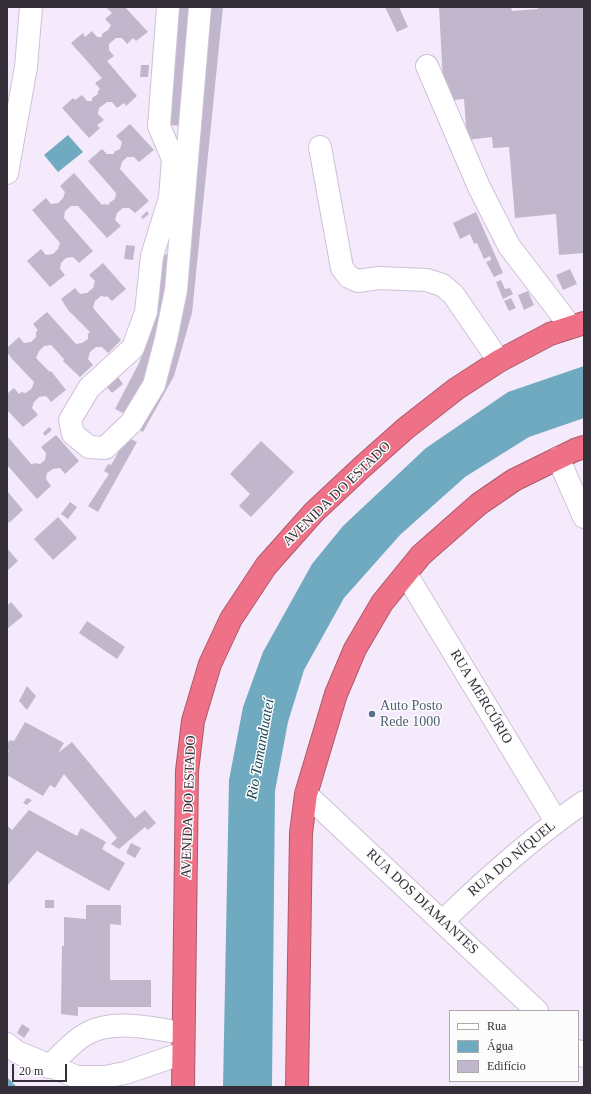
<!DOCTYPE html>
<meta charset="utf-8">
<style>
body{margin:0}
#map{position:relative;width:591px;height:1094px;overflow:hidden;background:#f5eafc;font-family:"Times New Roman",serif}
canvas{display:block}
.frame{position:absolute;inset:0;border:8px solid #332e37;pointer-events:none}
.legend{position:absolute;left:449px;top:1010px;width:130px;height:72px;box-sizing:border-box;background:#fcfcfc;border:1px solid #acaaad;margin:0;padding:5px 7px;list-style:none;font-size:12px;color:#332e37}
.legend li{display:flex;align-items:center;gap:8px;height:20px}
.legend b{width:20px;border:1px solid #acaaad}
.scale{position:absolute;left:12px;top:1064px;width:55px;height:18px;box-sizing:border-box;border:2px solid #332e37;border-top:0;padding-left:5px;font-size:12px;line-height:14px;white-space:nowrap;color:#332e37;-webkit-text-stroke:3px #fcfcfc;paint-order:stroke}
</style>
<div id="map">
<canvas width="591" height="1094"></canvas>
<div class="frame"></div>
<ul class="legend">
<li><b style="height:5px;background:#fff"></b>Rua</li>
<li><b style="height:11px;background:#70aac0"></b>Água</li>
<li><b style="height:11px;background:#c0b7cd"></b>Edifício</li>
</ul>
<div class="scale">20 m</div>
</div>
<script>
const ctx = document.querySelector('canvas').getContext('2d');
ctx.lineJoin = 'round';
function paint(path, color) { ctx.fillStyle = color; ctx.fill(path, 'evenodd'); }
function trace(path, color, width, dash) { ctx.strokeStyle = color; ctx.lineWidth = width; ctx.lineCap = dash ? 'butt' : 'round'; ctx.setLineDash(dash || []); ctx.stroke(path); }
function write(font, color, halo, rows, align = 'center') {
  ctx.font = font + ' "Times New Roman",serif'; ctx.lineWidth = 3; ctx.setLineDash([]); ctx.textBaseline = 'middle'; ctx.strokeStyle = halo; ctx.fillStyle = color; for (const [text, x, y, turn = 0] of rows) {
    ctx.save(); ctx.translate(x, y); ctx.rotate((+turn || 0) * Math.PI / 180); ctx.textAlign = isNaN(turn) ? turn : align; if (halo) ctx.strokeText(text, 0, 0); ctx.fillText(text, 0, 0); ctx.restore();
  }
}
paint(new Path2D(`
 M68 135 83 152 58 172 44 155Z
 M584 366V418L529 437 465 477 400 535 344 598 304 670 288 722 275 791 272 1087H223L229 780 243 707 263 652 312 564 343 526 426 448 508 392Z`), '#70aac0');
trace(new Path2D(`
 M7 1081 13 1087`), '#70aac0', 5.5);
paint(new Path2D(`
 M106 7H125L148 32 136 41 133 38 127 44 122 38H116L109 44V50L114 56 107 61 137 96 126 106 124 103 117 108 112 102H107L99 108 98 114 104 120 97 125 100 128 89 138 62 108 73 98 75 100 82 95 87 101H92V98L98 94V91L100 89 95 83 102 78 71 43 83 33 85 37 92 31 97 37H102V34L108 30 111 25 105 19 112 13Z
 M179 7H193L183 126 167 125Z
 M208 7H223L192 313 174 376 143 432 135 428 162 379Z
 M385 7H399L408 27 397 32Z
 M439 7H511L512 11 538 9 537 7H584V253L559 255 556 214 515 218 509 147 493 148 492 137 467 140 464 99 444 101Z
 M141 65H149L148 77H140Z
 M130 124 154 150 139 162 134 157H127L122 162 120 169 149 201 135 213 129 208H123L117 213 115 220 121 226 107 238 78 206H71L65 211 64 218 93 251 79 263 73 257 66 258 61 263 60 269 65 275 50 287 27 261 41 249 46 255 53 254 58 249 60 243 32 210 46 198 51 204 58 203 63 198 65 192 60 186 74 173 102 205 104 204 109 205V203L115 199 116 193 88 161 102 149 107 154H114V152L120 149 122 142 116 136Z
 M147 211 149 214 143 219 141 217Z
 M476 212 503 273 494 277 486 262 491 260 490 256 484 259 477 243 474 244 470 234 460 239 453 223Z
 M126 245 135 246 133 260 124 259Z
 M157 253 170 255 159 350 127 415 115 409 139 363 146 344Z
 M103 263 126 289 112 301 107 296 106 297 101 296 95 301 93 308 121 340 108 353 102 347H96L90 352 88 359 93 365 80 377 63 361 64 359 51 345 44 346 39 351 36 358 50 372 51 371 66 390 51 402 46 396 39 397 34 402 32 408 38 415 23 427 7 410V394L14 388 19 394 21 392 26 393 32 388 34 382 12 359 7 352V348L19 337 24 343 31 342 36 337V332L38 330 33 324 47 312 76 344 82 343 88 339V334L90 332 68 310 61 299 75 288 80 294 87 293 93 288 95 281 89 275Z
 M570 269 577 284 563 290 556 275Z
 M501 280 505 289 510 288 513 294 503 299 496 282Z
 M528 291 534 305 524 310 518 295Z
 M511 298 516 308 509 311 504 301Z
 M118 377 123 384 112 393 106 386Z
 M49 427 52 430 45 436 43 433Z
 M56 435 79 461 65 474 60 468 53 469 47 473 46 479 51 486 37 499 8 466 7 467V436L32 465 34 463 40 464 45 460 46 453 41 447Z
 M127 437 137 442 98 512 88 506 109 474 104 471 108 464 111 465Z
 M261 441 294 472 251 517 239 506 250 494 230 474Z
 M8 492 23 510 9 523 7 520Z
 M70 502 77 507 68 519 61 514Z
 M58 517 77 538 53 560 34 539Z
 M7 548 18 561 7 571Z
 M11 602 23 616 7 629V606Z
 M87 621 125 647 117 659 79 633Z
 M27 686 36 696 27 710 19 701Z
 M25 722 64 743 58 753 72 742 135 818 145 810 156 823 148 830 145 827 119 849 111 844 117 838 64 774 55 788 50 785 43 796 7 775V754L9 751 7 750V744L10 740 14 741Z
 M27 798 32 800 27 805 23 803Z
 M29 810 77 836 81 828 106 842 102 849 125 863 109 891 37 851 7 886V825L12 830Z
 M131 843 141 848 135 858 126 853Z
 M45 900H54V908H45Z
 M86 905H121V925L110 924V980H151V1007H78V1016L61 1014 62 946H64V917L86 919Z
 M22 1024 30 1029 24 1038 17 1033Z`), '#c0b7cd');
const minor = new Path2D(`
 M168 7 159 126 173 159 170 198 152 256 146 312 133 348 89 388 70 420 73 434 89 447 105 448 131 423 154 385 166 339 176 290 200 7
 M427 66 479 187 509 246 571 327
 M320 147 342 268 349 277 358 281 379 278 427 280 442 285 453 294 499 361
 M7 173 26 67 31 7
 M558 458 584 517
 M406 574 556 821
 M306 794 537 1011
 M443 921C487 878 533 837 584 802
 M7 1044 17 1052 77 1077H105L125 1073 183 1053
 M578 1051 584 1056
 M49 1067C61 1055 72 1042 86 1034 114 1018 154 1029 183 1033`);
const highway = new Path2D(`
 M183 1087 187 771 193 721 210 664 231 619 266 566 314 512 361 468 406 428 456 389 499 361 550 334 584 323
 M297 1087 301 833 306 794 336 694 355 649 382 603 421 555 479 504 514 480 575 450 584 447`);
trace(minor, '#cec1d7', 24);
trace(highway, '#ad5a6b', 24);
trace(minor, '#fff', 22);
trace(highway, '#ef7187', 22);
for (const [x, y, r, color] of [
 [372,714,4,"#5c6f8a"]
]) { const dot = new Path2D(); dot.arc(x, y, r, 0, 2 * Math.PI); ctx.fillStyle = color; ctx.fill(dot); trace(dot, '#fcfcfc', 1.5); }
write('14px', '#332e37', '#fcfcfc', [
 ["AVENIDA DO ESTADO",337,494,-44],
 ["RUA MERCÚRIO",481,697,59],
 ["AVENIDA DO ESTADO",189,807,-88],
 ["RUA DO NÍQUEL",512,859,-40],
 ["RUA DOS DIAMANTES",422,902,43]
]);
write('14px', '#4e5e75', '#fcfcfc', [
 ["Auto Posto",380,706],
 ["Rede 1000",380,722]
], 'left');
write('italic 15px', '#194a5b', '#fcfcfc', [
 ["Rio Tamanduateí",261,749,-80]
]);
</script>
